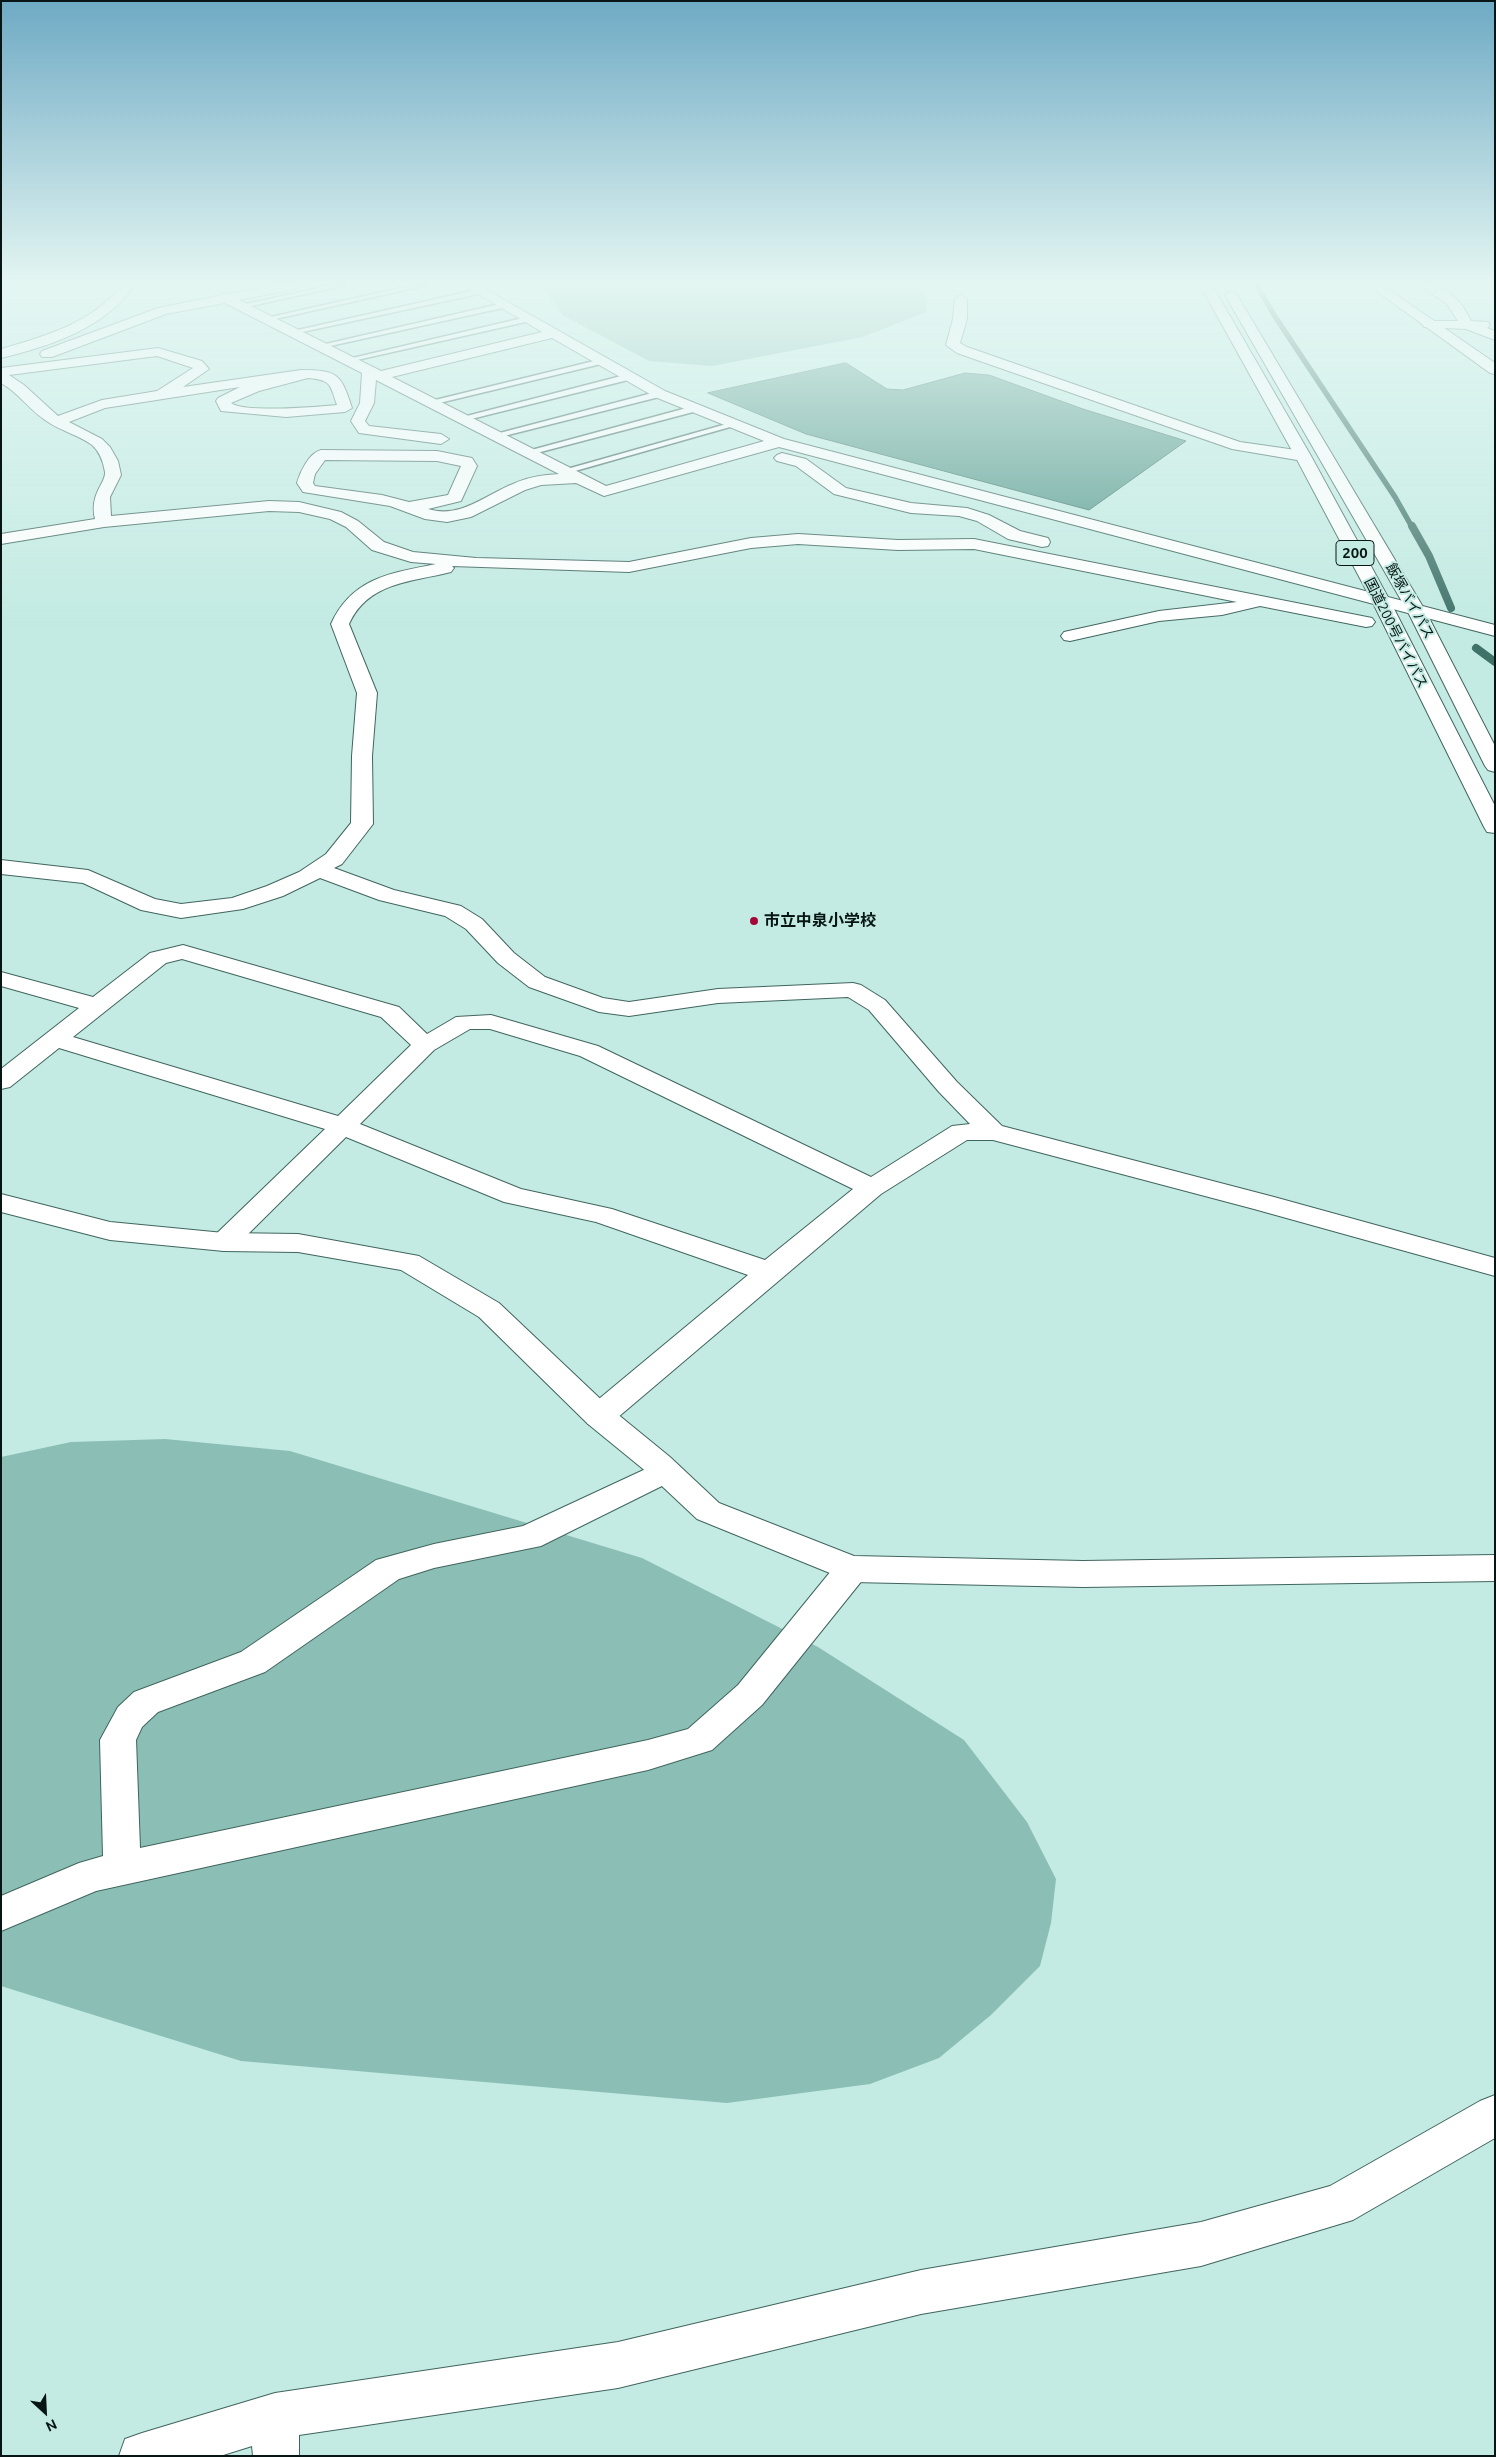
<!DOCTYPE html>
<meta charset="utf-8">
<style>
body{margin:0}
#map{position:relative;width:1496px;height:2457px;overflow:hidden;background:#c3ebe3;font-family:Ubuntu,sans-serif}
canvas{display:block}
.frame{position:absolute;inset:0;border:2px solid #071614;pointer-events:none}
.north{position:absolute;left:20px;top:2387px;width:50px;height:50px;-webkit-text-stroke:4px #c3ebe3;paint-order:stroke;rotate:155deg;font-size:14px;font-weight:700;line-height:20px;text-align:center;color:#071614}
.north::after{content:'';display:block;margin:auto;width:18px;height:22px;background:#071614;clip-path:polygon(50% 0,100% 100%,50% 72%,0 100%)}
</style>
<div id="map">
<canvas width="1496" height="2457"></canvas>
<div class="frame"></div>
<div class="north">N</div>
</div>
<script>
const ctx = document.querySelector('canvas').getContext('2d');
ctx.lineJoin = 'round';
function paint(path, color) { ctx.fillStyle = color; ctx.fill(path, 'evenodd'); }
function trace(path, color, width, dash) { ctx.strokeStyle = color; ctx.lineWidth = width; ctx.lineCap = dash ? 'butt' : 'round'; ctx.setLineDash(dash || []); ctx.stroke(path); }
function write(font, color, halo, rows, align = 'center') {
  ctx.font = font + ' Ubuntu,"Noto Sans JP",sans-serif'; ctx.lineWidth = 4; ctx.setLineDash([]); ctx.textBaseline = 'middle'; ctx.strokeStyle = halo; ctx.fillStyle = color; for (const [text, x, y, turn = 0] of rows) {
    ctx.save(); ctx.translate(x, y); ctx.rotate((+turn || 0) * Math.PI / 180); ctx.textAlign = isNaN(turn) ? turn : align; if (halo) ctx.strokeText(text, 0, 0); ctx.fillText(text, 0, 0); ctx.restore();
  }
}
paint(new Path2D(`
 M542 285H918L927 299 926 312 863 337 712 366 649 361 562 315Z
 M165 1439 290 1451 642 1558 818 1647 964 1740 1027 1822 1056 1879 1051 1923 1040 1966 991 2015 939 2058 870 2084 727 2103 241 2061 1 1986V1457L71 1442Z`), '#8bbfb5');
const water = new Path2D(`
 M846 363 887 389 903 390 965 373 989 375 1083 409 1186 441 1089 510 806 434 708 393Z`);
paint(water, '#579a8e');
trace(water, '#3f7269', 1);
trace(new Path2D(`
 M1257 285 1274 315 1395 497 1412 527`), '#3f7269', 5.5);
trace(new Path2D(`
 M1412 526 1429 556 1451 608
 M1476 648 1495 662`), '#3f7269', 8);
const service = new Path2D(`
 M331 285H346L242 308 238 306Z
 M413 285H428L266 321 262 319Z
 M480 289 484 291 483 293 293 334 289 332Z
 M504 303 508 305 507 307 321 348 317 346Z
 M527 317H530V321L348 362 344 360Z
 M602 359H605V363L431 405 427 402Z
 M629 374 632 375V379L463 421 459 418Z
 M660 391 664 394 663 396 496 438 492 435Z
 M694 406 697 407V411L529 455 524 452Z
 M730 423 737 425 568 473 560 471Z`);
const minor = new Path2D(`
 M275 285H301L295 289 239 300 381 371 542 332 463 285H478L665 391 784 439 1495 625V636L779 447 604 496 576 483 541 485 525 490 471 517 447 522 425 519 390 506 303 492 297 483C300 472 309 453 321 450L437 451 472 458 477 466 461 501 428 509C460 519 485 495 513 484 527 477 543 475 559 474L376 380 374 403 365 421 369 426 441 434 449 439 441 444 359 433 351 421 360 403 362 373 225 303 166 314 52 357H42L40 354 42 351 158 308 218 296 224 293 228 294ZM552 338 655 397 764 441 606 486 392 377ZM325 460 437 461 461 466 448 495 409 502 382 495 315 486 313 483 315 474Z
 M1419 285C1424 285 1430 284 1435 285 1451 289 1465 307 1471 321L1488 322 1490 325 1487 328 1495 331V340L1466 329 1424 327 1422 324 1424 321H1458L1446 303Z
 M961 295 967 299V319L960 343 967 347 1240 442 1303 451 1311 456 1303 461 1232 449 957 353 946 345 953 319 955 299Z
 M158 348 202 361 209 369 183 387 301 370C338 370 341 374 352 408L345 412 286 417 221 411 216 401 218 398 240 387 105 408 69 422 102 439 110 447 118 461 121 475 110 497 111 516 269 501 299 502 341 512 358 521 384 542 413 552 476 558 629 562 751 538 798 534 898 540 974 539 1372 618 1375 622 1372 626 1366 627 1260 606 1222 615 1159 621 1070 641 1064 640 1061 636 1064 632 1159 611 1237 602 974 549 898 550 798 544 751 548 629 572 452 566 454 568 451 572C411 582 368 582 349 624L377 693 372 756 373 824 342 864 334 868 394 890 461 906 482 919 514 953 545 977 603 998 629 1002 718 989 853 983 861 985 885 1000 957 1082 1002 1126 1274 1197 1495 1258V1276L1254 1209 993 1140H967L881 1194 610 1424 599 1427 588 1424 584 1416 588 1408 748 1275 596 1222 504 1202 346 1137 234 1248 224 1251 214 1248 210 1242 214 1236 325 1129 59 1048 10 1087 1 1089V1069L79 1008 1 986V972L93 997 150 953 183 945 399 1007 427 1034 456 1017 491 1015 598 1046 871 1177 952 1126 970 1124 939 1092 869 1010 848 997 718 1003 629 1016 599 1012 529 987 498 963 466 929 445 916 379 900 320 878 283 896 243 909 181 918 141 910 83 883 1 874V860L88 870 155 899 181 904 232 898 267 886 299 872 326 854 351 823 352 756 357 693 331 624C352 578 390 573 436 564L411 562 372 550 346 527 330 519 299 512 269 511 104 527 1 544V534L95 519C89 494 106 483 105 472 103 461 100 452 92 445 79 435 61 431 48 422 30 411 19 393 1 383V368ZM157 356 193 368 157 391 102 400 58 416 24 385 9 375ZM308 378C331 380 330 384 337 405 317 407 244 413 231 403L259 391ZM182 959 381 1017 411 1045 338 1116 73 1037 166 963ZM470 1029H490L580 1056 853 1189 765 1260 612 1209 521 1189 360 1124 434 1050Z
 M782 453 806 459 846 488 911 503 967 508 989 515 1020 531 1048 538 1050 542 1048 546 1042 547 1008 539 977 521 959 516 911 513 834 494 796 466 777 461 774 458 777 455Z
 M665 1460 676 1463 681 1471 676 1479 541 1546 434 1568 399 1579 265 1672 158 1712 142 1727 136 1740 140 1848 648 1740 688 1729 738 1685 840 1560 852 1556 864 1560 868 1569 864 1578 762 1705 712 1750 648 1770 96 1891 1 1931V1896L79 1863 103 1856 100 1740 118 1707 134 1692 241 1652 376 1560 434 1544 523 1526Z
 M1495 2095V2138L1353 2220 1201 2266 921 2314 618 2388 299 2435V2456H253L252 2446 220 2456H119L125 2439 142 2433 275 2393 618 2342 921 2270 1201 2222 1330 2186 1480 2101Z`);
const tertiary = new Path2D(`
 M122 285H135C105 328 51 346 1 358V349C46 336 92 323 122 285Z
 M1368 285H1382L1495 363V374L1490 373Z
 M1 1194 110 1222 224 1233 298 1234 419 1256 499 1303 610 1408 670 1457 719 1503 854 1556 1083 1561 1495 1555V1581L1083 1587 852 1582 697 1519 648 1473 588 1424 479 1317 401 1270 298 1252 224 1251 110 1240 1 1212Z`);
const trunk = new Path2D(`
 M1200 285H1212L1311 456 1390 601 1495 806V833L1487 832 1484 827 1372 601 1295 456Z
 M1231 291 1237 295 1426 612 1495 746V772L1488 770 1485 766 1408 612 1225 295Z`);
trace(service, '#40655e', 3);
trace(minor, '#40655e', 2);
trace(tertiary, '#40655e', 2);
trace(trunk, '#40655e', 2);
paint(service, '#fff');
paint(minor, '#fff');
paint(tertiary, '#fff');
paint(trunk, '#fff');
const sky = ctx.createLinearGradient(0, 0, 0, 629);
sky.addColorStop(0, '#6eaac4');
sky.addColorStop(0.45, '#e4f6f2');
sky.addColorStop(1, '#e4f6f200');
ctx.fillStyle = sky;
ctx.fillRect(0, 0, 1496, 629);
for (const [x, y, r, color] of [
 [754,921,5,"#a40839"]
]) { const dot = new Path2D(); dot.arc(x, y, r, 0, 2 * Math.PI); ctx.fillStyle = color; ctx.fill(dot); trace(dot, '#c3ebe3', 2); }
write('14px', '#071614', '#c3ebe3', [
 ["飯塚バイパス",1410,601,61],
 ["国道200号バイパス",1396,633,63]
]);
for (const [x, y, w] of [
 [1355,553,38]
]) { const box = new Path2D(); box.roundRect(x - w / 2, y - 12.5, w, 25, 4); ctx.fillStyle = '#c3ebe3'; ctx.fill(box); trace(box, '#071614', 1); }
write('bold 15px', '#071614', null, [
 ["200",1355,553]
]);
write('bold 16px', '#071614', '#c3ebe3', [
 ["市立中泉小学校",764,921]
], 'left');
</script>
